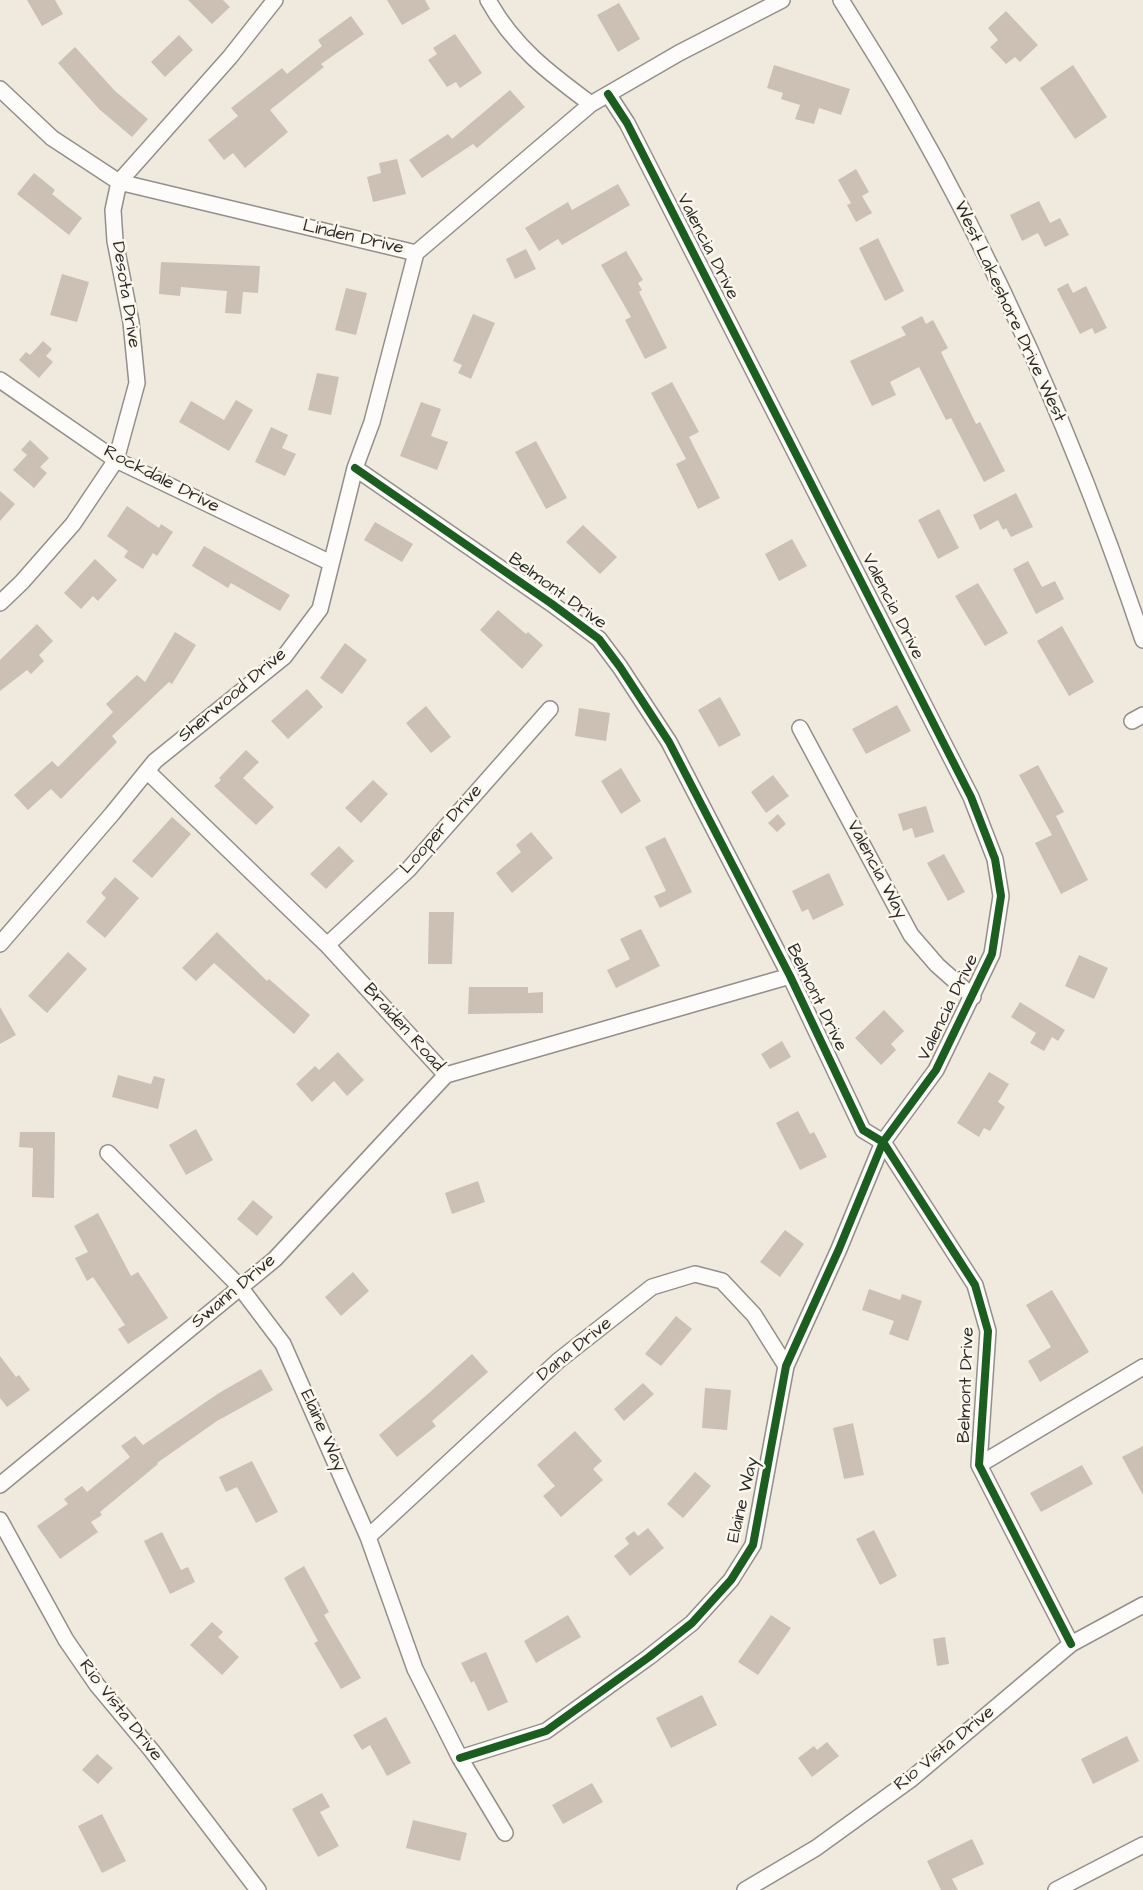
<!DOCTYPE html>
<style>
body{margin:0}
canvas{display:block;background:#efe9de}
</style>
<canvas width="1143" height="1890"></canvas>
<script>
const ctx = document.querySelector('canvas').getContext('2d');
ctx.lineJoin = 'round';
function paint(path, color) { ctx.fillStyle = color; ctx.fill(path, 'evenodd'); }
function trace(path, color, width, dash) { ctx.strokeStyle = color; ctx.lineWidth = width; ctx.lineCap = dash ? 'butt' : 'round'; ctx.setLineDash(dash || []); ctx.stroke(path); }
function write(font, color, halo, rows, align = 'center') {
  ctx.font = font + ' "Architects Daughter",sans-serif'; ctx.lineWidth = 5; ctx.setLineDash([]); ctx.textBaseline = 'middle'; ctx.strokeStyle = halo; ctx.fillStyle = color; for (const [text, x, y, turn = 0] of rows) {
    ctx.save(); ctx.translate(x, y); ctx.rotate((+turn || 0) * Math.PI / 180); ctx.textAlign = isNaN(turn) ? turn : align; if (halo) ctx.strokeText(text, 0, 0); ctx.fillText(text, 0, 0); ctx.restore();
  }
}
paint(new Path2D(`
 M27 0H55L63 14 42 26Z
 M188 0H223L230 7 212 24Z
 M387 0H425L430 9 402 25Z
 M619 3 640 39 618 52 597 15Z
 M1006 11 1038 45 1020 62 1015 57 1006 64 990 47 998 40 988 28Z
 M351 16 364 34 321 64 324 67 270 110 288 132 245 168 233 153 224 160 208 140 238 116 231 108 282 68 287 74 322 46 318 40Z
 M455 34 482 73 460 88 456 82 447 87 428 60 437 54 433 48Z
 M179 35 193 50 165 77 151 62Z
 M75 47 115 91 148 119 132 137 99 109 58 63Z
 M774 65 850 89 841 115 819 108 814 124 795 119 800 105 781 99 783 93 767 88Z
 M1073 65 1107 117 1075 139 1040 88Z
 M510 90 525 107 477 148 473 144 422 178 409 160 448 134 452 139Z
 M397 159 406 194 373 202 367 177 381 173 379 163Z
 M856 169 869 192 862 196 872 213 856 222 847 205 851 203 838 180Z
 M34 173 55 190 52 194 82 218 69 235 17 194Z
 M618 184 630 205 562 245 558 239 539 251 525 228 568 202 572 210Z
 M1039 201 1050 223 1060 218 1069 235 1045 247 1038 233 1022 241 1010 215Z
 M878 238 904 291 885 301 859 248Z
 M526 249 536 269 515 279 506 259Z
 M626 251 643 280 638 283 642 290 639 292 667 348 645 359 625 320 631 317 601 265Z
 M161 262 260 266 258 293 243 292 241 314 225 313 227 291 181 287 180 296 159 294Z
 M62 274 89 282 77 322 50 315Z
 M1068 283 1073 293 1086 286 1107 328 1095 334 1092 328 1080 334 1057 289Z
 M346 288 367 293 356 335 335 330Z
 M473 314 495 323 471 379 458 373 462 365 453 361Z
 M922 316 926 324 933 320 948 348 941 352 976 424 980 422 1005 471 984 482 951 418 946 420 919 367 890 382 896 395 872 406 850 361 906 335 901 327Z
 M43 341 52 349 46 356 53 362 39 378 19 360 26 352 30 355Z
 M317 373 339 377 331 415 308 410Z
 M672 382 699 432 689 437 720 498 698 509 676 464 686 459 651 393Z
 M236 400 253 410 229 451 179 422 191 401 224 420Z
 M421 402 441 409 431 436 448 442 437 470 400 456Z
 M271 427 288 435 282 448 296 454 285 476 255 462Z
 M30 440 49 458 40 467 47 473 34 488 13 470 27 455 21 450Z
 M536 441 567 498 546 509 515 452Z
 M0 491 15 504 0 521Z
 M1016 493 1033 527 1011 537 1006 528 1003 530 998 520 980 530 973 515Z
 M127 506 159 528 161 524 173 532 157 556 153 553 143 569 124 557 128 551 107 536Z
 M939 509 959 548 938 559 918 520Z
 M375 522 413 544 402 562 364 540Z
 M583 525 617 557 600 574 566 542Z
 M792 539 807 566 779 581 765 554Z
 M204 546 290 595 280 611 231 583 228 588 192 566Z
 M95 559 117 580 98 601 93 596 81 609 64 593Z
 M1028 561 1042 587 1055 581 1064 599 1036 614 1013 569Z
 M978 583 1008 633 985 646 955 596Z
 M498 610 526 634 528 632 543 645 522 669 480 630Z
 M37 624 53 641 39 655 44 661 31 674 27 670 0 691V660Z
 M1062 626 1094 682 1069 696 1037 641Z
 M175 632 196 645 172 684 169 682 112 736 117 742 61 799 51 789 28 810 14 795 52 761 58 767 113 712 106 704 137 675 145 682Z
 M345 643 367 660 342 694 320 678Z
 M307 689 323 707 288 739 271 721Z
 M720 697 741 735 719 747 698 710Z
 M897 705 911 731 866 754 852 729Z
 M426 706 451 737 431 753 406 723Z
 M579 708 610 713 606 741 575 736Z
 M246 750 259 762 243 778 274 807 256 825 214 786 221 780 219 778Z
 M1038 765 1064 812 1056 816 1088 880 1061 894 1035 843 1052 835 1019 775Z
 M621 768 641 801 621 814 601 781Z
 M773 775 789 796 766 813 751 792Z
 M373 780 388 794 361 823 345 808Z
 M926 806 934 832 915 838 912 828 903 831 898 814Z
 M778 814 786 824 777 832 768 823Z
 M172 817 191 834 152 878 132 861Z
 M531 832 553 858 512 893 496 873 521 852 516 845Z
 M665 837 692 892 660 908 654 896 666 891 645 847Z
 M339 846 354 861 326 889 310 874Z
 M944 854 965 892 948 901 927 863Z
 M829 873 844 905 813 920 808 909 802 912 792 891Z
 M115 877 139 898 105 938 86 922 106 898 101 893Z
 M429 912H454L452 964H428Z
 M641 929 660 966 616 988 607 970 630 959 620 939Z
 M217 932 267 981 269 979 310 1015 294 1034 214 963 196 981 182 968Z
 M68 952 87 969 47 1013 28 996Z
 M1079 955 1108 968 1094 999 1065 986Z
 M469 987H528V993L543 992V1013L468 1014Z
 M1020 1002 1065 1030 1058 1041 1052 1037 1044 1051 1030 1043 1036 1033 1011 1017Z
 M0 1007 16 1035 0 1044Z
 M884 1010 904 1031 891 1044 896 1050 881 1065 855 1038Z
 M782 1041 791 1057 770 1069 761 1054Z
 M338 1052 364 1080 347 1096 334 1081 312 1102 296 1084 315 1066 319 1070Z
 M989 1072 1009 1084 998 1102 1005 1107 990 1131 984 1128 979 1137 957 1123Z
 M118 1075 151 1084 154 1076 165 1079 158 1109 112 1097Z
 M798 1111 810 1134 814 1132 827 1157 800 1170 776 1123Z
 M196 1129 213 1160 186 1175 169 1145Z
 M20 1132H55L54 1198 32 1197 33 1148 19 1147Z
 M478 1181 485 1202 452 1214 445 1193Z
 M253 1200 273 1217 257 1236 237 1219Z
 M98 1213 131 1276 138 1272 168 1318 128 1344 118 1329 125 1325 93 1277 87 1281 75 1258 88 1252 74 1226Z
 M785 1230 804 1244 780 1277 760 1262Z
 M353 1272 369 1291 341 1316 325 1297Z
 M869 1289 900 1300 902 1294 922 1301 908 1341 889 1334 894 1321 862 1310Z
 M1052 1290 1089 1352 1040 1382 1028 1361 1051 1347 1026 1305Z
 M676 1316 692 1329 661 1366 645 1354Z
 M472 1354 488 1372 432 1421 436 1426 397 1457 379 1435 429 1393Z
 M0 1356 16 1377 19 1375 30 1390 7 1407 0 1398Z
 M261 1369 273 1390 217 1421 157 1463 158 1464 100 1512 102 1515 91 1522 98 1532 60 1559 37 1526 68 1504 64 1499 82 1486 87 1492 130 1457 121 1446 135 1436 143 1445 219 1393Z
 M643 1383 654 1394 624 1421 614 1409Z
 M705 1388 731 1390 727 1430 702 1428Z
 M853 1423 864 1475 844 1479 833 1428Z
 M575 1431 602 1461 593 1469 603 1480 561 1517 543 1496 555 1486 537 1465Z
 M1143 1446V1495L1122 1457Z
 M252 1461 278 1512 256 1523 237 1487 226 1492 219 1477Z
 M1082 1465 1093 1484 1041 1512 1030 1493Z
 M695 1472 711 1486 683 1518 667 1504Z
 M648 1528 664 1548 630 1576 614 1556 629 1544 625 1538 634 1531 638 1536Z
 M874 1530 897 1576 880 1585 856 1539Z
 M162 1532 181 1570 188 1567 195 1582 170 1594 144 1541Z
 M304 1566 329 1612 324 1615 361 1678 341 1689 314 1643 318 1641 284 1578Z
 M568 1615 581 1637 536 1663 524 1641Z
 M771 1615 791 1628 758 1675 738 1662Z
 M212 1622 223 1632 218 1637 239 1657 222 1675 190 1645Z
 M945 1637 949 1664 937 1666 933 1639Z
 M486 1652 508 1702 488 1711 474 1681 471 1683 461 1663Z
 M702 1695 717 1725 671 1748 656 1718Z
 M386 1717 411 1763 387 1776 370 1745 362 1750 353 1735Z
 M1127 1736 1139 1761 1093 1784 1081 1759Z
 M827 1742 839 1756 812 1777 798 1758 814 1746 817 1750Z
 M97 1754 113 1768 98 1784 82 1770Z
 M592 1783 603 1802 563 1824 552 1805Z
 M322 1793 330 1807 320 1812 339 1846 318 1857 292 1809Z
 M102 1814 126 1861 102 1873 78 1826Z
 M413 1820 467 1833 460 1861 406 1848Z
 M972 1839 984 1864 952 1879 958 1890H941L927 1861Z`), '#ccc0b4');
const minor = new Path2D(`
 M488 0C513 46 549 73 591 104
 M841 0C862 34 884 68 904 103 1002 273 1081 454 1143 640
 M0 89 52 138 119 182 416 253 591 104 679 53 782 0
 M0 380 116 460 331 563
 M355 468 552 604 599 639 620 667 669 742 790 976 863 1130 883 1142 975 1285 988 1331 979 1465 1071 1644
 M0 603 22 582 73 524 116 460 137 383 131 322 115 241 113 210 119 182 230 57 275 0
 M1132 721 1143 715
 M800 728 911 935 937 965 973 997
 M147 771 327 945 446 1075 790 976
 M0 944 112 814 155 761 284 657 320 609 355 468 372 422 416 253
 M327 945 408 870 550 709
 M108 1153 240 1287 283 1344 368 1537 415 1669 460 1758 505 1833
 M979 1465 1143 1367
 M0 1485 275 1259 446 1075
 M0 1520 66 1640 97 1685 152 1751 258 1890
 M368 1537 558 1361 652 1287 695 1274 722 1281 754 1315 786 1366
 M460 1758 546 1731 649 1657 692 1623 731 1580 753 1545 786 1366 839 1249 883 1142 936 1070 992 954 1001 896 995 859 971 797 627 123 608 94
 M745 1890 816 1848 910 1780 1071 1644 1143 1605
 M1056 1890 1143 1845`);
trace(minor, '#93908b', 18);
trace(minor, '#fdfcfa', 15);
trace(new Path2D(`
 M355 468 552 604 599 639 620 667 669 742 790 976 863 1130 883 1142 975 1285 988 1331 979 1465 1071 1644
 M460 1758 546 1731 649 1657 692 1623 731 1580 753 1545 786 1366 839 1249 883 1142 936 1070 992 954 1001 896 995 859 971 797 627 123 608 94`), '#1b5e20', 8);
write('18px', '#2b2b2b', '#fbf7ec', [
 ["Linden Drive",353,238,13],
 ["Valencia Drive",707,247,63],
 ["Desota Drive",125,295,81],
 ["West Lakeshore Drive West",1009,312,65],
 ["Rockdale Drive",161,480,27],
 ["Belmont Drive",557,592,36],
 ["Valencia Drive",892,607,63],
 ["Sherwood Drive",233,696,-40],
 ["Looper Drive",442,830,-48],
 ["Valencia Way",876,870,62],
 ["Belmont Drive",816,998,64],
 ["Valencia Drive",949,1008,-64],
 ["Braiden Road",403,1028,48],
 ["Swann Drive",234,1292,-40],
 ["Dana Drive",575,1350,-39],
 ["Belmont Drive",967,1385,-88],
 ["Elaine Way",322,1431,66],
 ["Elaine Way",744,1500,-77],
 ["Rio Vista Drive",120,1711,52],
 ["Rio Vista Drive",945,1749,-39]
]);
</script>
